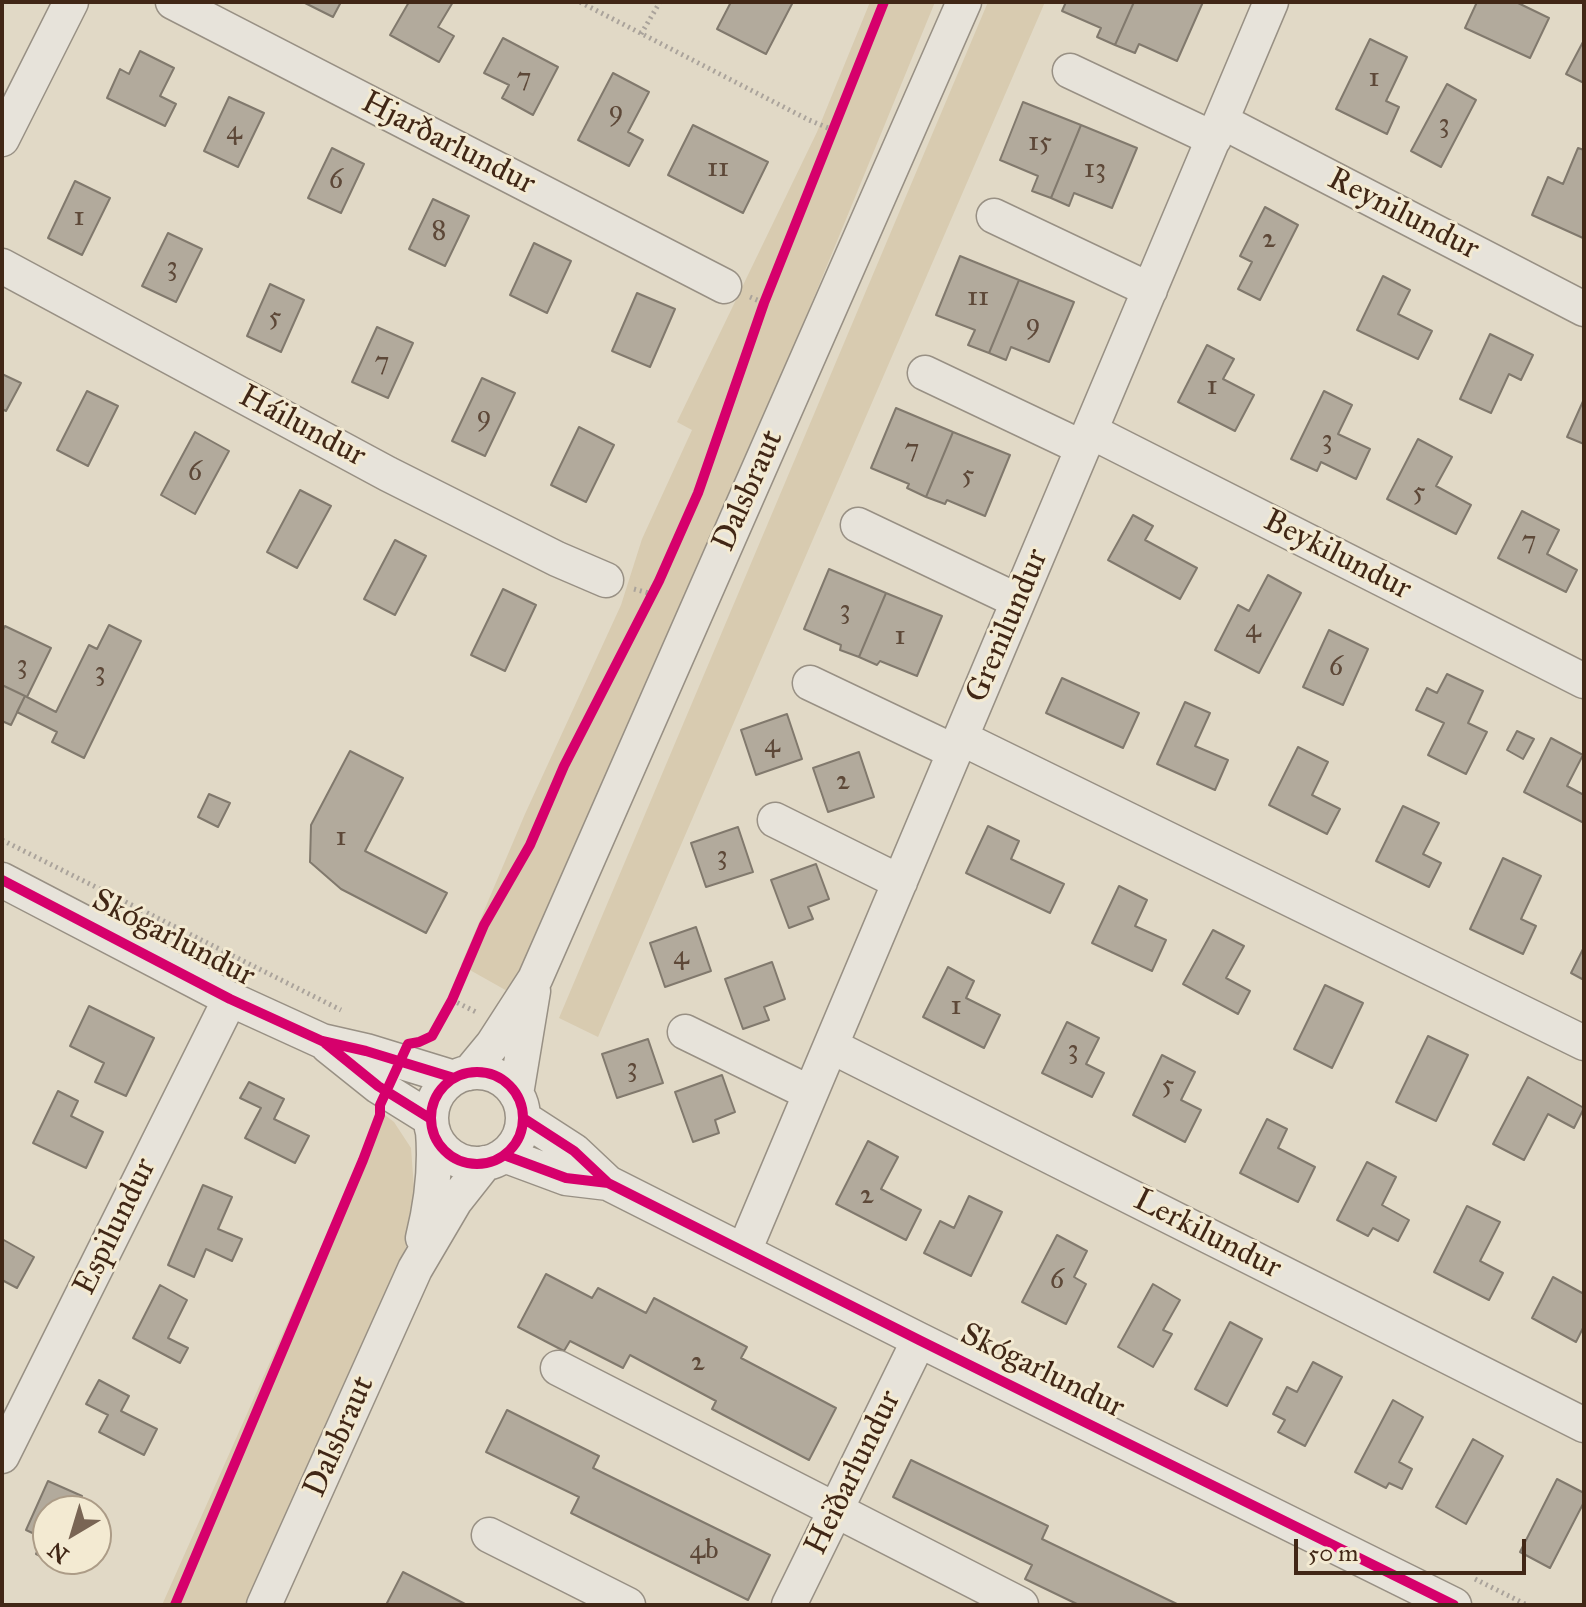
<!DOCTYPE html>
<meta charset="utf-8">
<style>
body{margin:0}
#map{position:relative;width:1586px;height:1607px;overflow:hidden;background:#e1d9c6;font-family:"IM FELL Great Primer",serif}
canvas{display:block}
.frame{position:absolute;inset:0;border:4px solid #412716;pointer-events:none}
.north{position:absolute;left:32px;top:1495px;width:80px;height:80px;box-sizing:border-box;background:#f3ead2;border:2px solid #ac9c87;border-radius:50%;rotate:218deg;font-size:22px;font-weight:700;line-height:32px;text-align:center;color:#412716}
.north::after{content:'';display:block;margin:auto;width:28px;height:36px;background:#796554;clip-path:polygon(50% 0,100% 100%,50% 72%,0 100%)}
.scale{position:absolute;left:1294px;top:1539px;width:232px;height:36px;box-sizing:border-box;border:4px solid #412716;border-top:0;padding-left:10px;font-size:24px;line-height:28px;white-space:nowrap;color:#412716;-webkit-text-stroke:6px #f3ead2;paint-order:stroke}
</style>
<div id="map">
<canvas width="1586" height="1607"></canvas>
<div class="frame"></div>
<div class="north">N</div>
<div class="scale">50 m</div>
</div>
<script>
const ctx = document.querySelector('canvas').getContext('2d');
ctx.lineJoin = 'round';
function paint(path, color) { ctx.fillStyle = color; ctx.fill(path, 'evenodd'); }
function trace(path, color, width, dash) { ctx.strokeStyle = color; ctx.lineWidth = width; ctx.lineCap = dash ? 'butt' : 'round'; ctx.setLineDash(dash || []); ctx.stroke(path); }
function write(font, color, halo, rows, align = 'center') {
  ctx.font = font + ' "IM FELL Great Primer",serif'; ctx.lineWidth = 6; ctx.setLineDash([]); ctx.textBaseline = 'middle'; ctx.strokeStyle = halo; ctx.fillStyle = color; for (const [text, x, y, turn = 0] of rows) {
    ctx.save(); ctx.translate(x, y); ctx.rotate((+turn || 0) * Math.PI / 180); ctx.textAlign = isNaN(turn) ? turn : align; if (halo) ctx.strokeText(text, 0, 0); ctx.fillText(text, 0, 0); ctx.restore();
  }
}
paint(new Path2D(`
 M870 2H935L792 351 516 996 461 965 525 814 621 605 642 539 692 430 677 422 817 132Z
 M988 2H1045L598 1037 559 1018Z
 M377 1109 394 1122 411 1148 414 1188 413 1228 399 1266 252 1605H162L374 1128Z`), '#d8cbb0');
const building = new Path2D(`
 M303 2H341L333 17Z
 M409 2H453L438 27 454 36 439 62 390 35Z
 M731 2H793L766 54 717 29Z
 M1066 2H1134L1115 45 1097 37 1101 28 1062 11Z
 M1134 2H1203L1177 61 1139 44 1135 53 1115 45Z
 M1477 2H1516L1549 18 1530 58 1465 28Z
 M503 38 558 67 533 115 502 98 509 85 484 73Z
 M1370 39 1407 57 1386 101 1399 107 1387 134 1336 109Z
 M1584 40V83L1566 74Z
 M140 51 174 68 160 96 176 104 165 126 107 98 120 69 129 74Z
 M613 73 649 92 628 132 643 140 629 166 578 140Z
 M1447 84 1476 100 1441 167 1411 151Z
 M229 97 264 113 238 167 204 151Z
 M1023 102 1081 125 1051 198 1032 191 1038 176 1000 160Z
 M693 125 768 162 743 213 668 175Z
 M1081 125 1137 148 1112 208 1074 193 1069 206 1051 198Z
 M332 148 364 164 341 213 308 198Z
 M1578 148 1584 150 1583 238 1532 215 1548 177 1563 184Z
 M75 181 110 198 82 255 48 238Z
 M433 199 469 216 445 266 409 249Z
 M1265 207 1298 225 1260 300 1238 289 1252 262 1240 256Z
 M168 233 202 249 176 302 142 286Z
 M534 243 571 261 547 313 510 295Z
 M960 256 1019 280 989 353 968 345 975 330 936 315Z
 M1383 276 1410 290 1398 314 1432 331 1418 359 1357 330Z
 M1019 280 1074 302 1049 362 1011 347 1006 360 989 353Z
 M270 284 304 300 281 352 247 336Z
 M637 293 675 309 650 367 612 351Z
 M377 327 413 343 388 398 352 382Z
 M1490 334 1533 355 1521 380 1509 374 1491 413 1460 399Z
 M1207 345 1234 359 1223 379 1254 395 1235 431 1178 402Z
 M2 374 21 383 6 411 2 409Z
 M482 378 515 393 485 456 452 441Z
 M87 391 118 406 88 466 57 450Z
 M1324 391 1352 405 1338 434 1370 449 1356 479 1321 462 1317 471 1291 459Z
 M1584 399V444L1567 437Z
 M896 408 953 432 926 497 907 488 909 484 871 468Z
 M579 427 614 445 586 502 551 485Z
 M195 432 229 451 195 514 161 495Z
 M953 432 1010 455 985 516 947 500 945 504 926 497Z
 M1418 439 1452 457 1436 486 1471 505 1456 534 1387 499Z
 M300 490 331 506 297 568 267 552Z
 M1522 511 1559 530 1547 554 1577 570 1566 592 1498 558Z
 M1133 515 1153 526 1145 540 1197 568 1180 599 1108 560Z
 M395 540 426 556 395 615 364 599Z
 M829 569 886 593 859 657 840 650 841 645 804 629Z
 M1268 575 1301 593 1259 673 1215 650 1238 605 1249 611Z
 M503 589 536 605 505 671 471 655Z
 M886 593 942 616 917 676 880 661 877 665 859 657Z
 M109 625 141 641 84 758 52 742 57 732 17 712 25 696 56 712 89 645 97 649Z
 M5 626 51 648 27 697 2 685V632Z
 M1329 630 1368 649 1343 705 1303 687Z
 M1447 674 1483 691 1468 723 1487 732 1466 774 1428 755 1444 723 1416 710 1427 688 1437 693Z
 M1062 678 1139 713 1123 748 1046 713Z
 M2 685 25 696 11 725 2 721Z
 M1185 702 1210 713 1195 746 1228 760 1215 790 1157 764Z
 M787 714 802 759 756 775 741 730Z
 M1517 731 1534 739 1523 759 1507 750Z
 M1551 738 1583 755 1567 786 1584 795V823L1524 792Z
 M1298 747 1328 762 1312 795 1340 809 1327 834 1269 805Z
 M350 751 403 778 365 851 447 893 426 933 341 889 310 862 311 825Z
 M859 752 874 797 828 812 813 768Z
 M209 794 230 803 218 827 198 817Z
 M1403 806 1439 823 1423 854 1441 863 1429 887 1376 861Z
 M988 826 1019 841 1011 859 1064 884 1050 913 966 873Z
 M738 827 753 872 706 887 691 843Z
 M1503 858 1541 876 1521 919 1536 926 1523 954 1470 929Z
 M816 864 829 899 808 907 813 919 789 928 771 880Z
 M1119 886 1147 900 1135 926 1166 940 1152 971 1092 943Z
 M696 927 711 971 665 987 650 943Z
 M1213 930 1244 946 1226 978 1250 991 1238 1014 1183 984Z
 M1584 947V980L1571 973Z
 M772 962 785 999 764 1007 769 1020 743 1029 725 979Z
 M948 967 974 981 966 998 1000 1015 984 1048 923 1017Z
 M1325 985 1363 1003 1332 1068 1294 1049Z
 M89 1006 154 1038 126 1096 95 1082 104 1063 70 1046Z
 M1067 1022 1099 1038 1086 1064 1104 1073 1092 1097 1042 1073Z
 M1428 1036 1468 1055 1436 1121 1396 1102Z
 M648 1039 663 1083 617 1098 602 1054Z
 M1162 1055 1195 1072 1181 1100 1201 1110 1185 1142 1133 1115Z
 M722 1075 735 1112 715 1120 719 1133 693 1142 675 1092Z
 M1528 1077 1584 1108 1574 1128 1548 1114 1524 1160 1493 1144Z
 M249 1082 284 1099 274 1119 309 1136 295 1163 245 1138 261 1108 240 1098Z
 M58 1091 78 1101 71 1116 103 1132 86 1168 33 1143Z
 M1267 1119 1287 1129 1278 1148 1315 1167 1298 1202 1240 1173Z
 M868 1141 898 1157 881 1189 921 1210 906 1240 836 1204Z
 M1367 1162 1396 1177 1382 1205 1409 1220 1398 1241 1373 1228 1368 1236 1337 1220Z
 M203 1185 232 1197 218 1229 242 1239 232 1261 206 1249 194 1277 168 1265Z
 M969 1196 1002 1212 971 1276 924 1253 940 1221 954 1228Z
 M1467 1206 1500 1222 1480 1261 1503 1273 1489 1300 1434 1272Z
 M1057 1235 1087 1251 1074 1277 1086 1284 1066 1324 1022 1302Z
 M2 1239 34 1257 17 1288 2 1280Z
 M546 1274 592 1298 598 1288 646 1313 654 1298 747 1347 741 1358 836 1408 809 1460 712 1409 716 1401 630 1355 623 1368 570 1341 564 1351 518 1327Z
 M1553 1277 1584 1294V1326L1576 1342 1532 1318Z
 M1153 1284 1180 1300 1163 1330 1172 1334 1153 1367 1118 1347Z
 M160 1285 187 1300 168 1338 188 1348 180 1363 133 1338Z
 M1230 1322 1262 1339 1227 1406 1195 1389Z
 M1313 1362 1342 1377 1305 1446 1278 1432 1285 1420 1273 1414 1287 1387 1297 1392Z
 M99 1380 129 1396 121 1411 157 1429 144 1455 99 1432 108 1415 86 1404Z
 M1393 1400 1423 1417 1399 1462 1412 1469 1402 1489 1389 1483 1386 1488 1355 1472Z
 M507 1410 599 1456 593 1468 770 1555 748 1600 571 1513 579 1497 486 1452Z
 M1473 1439 1503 1456 1466 1524 1436 1507Z
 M911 1460 1048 1526 1042 1539 1179 1605H1079L1025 1579 1032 1565 893 1497Z
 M1557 1479 1584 1493V1502L1550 1568 1520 1552Z
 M48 1481 82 1496 75 1511H48V1559H77L72 1571 36 1554 43 1538 26 1530Z
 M403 1572 467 1605H386Z`);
paint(building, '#b2aa9c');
trace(building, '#81796d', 2);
const minor = new Path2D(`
 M173 2 724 286
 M1070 71 1214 139
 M1221 121 1584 309
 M2 139 71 2
 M994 216 1150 290
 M2 266 388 474 557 559 606 580
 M925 373 1083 448
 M1090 431 1584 681
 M858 525 1018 601
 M810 683 955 752
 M961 738 1584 1043
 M775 820 900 882
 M2 880 230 999 322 1041 366 1051 454 1078
 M685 1032 810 1093
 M328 1046 378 1086 431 1119
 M831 1046 1584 1425
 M431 1118a46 46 0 1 1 92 0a46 46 0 1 1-92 0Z
 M469 1073 493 1044 535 979 964 2
 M516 1094 533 991
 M523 1118 574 1151 608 1183 919 1340 1454 1605
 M504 1155 566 1178 608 1183
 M423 1238C432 1202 436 1167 433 1131
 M744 1251 1271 2
 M558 1368 1021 1605
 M2 1456 230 999
 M489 1535 628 1605
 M264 1605 415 1269 455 1201 485 1163
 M789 1605 919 1340`);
trace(minor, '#989084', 37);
trace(new Path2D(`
 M580 2 809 120 833 130
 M641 34 660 2
 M750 297 764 303
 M634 589 652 594
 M2 840 341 1010
 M452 1000 476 1012
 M1475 1579 1527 1605`), '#aaa39b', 5, [2, 4]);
trace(minor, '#e7e3da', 34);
trace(new Path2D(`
 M2 880 230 999 322 1041 366 1051 454 1078
 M325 1043 378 1086 431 1119
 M431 1118a46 46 0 1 1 92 0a46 46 0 1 1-92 0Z
 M523 1118 574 1151 608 1183 919 1340 1454 1605
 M504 1155 566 1178 608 1183
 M175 1605 363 1160 380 1115V1105L408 1044 419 1042 432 1036 452 1000 484 925 530 845 564 766 659 581 698 493 764 303 884 2`), '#d6006c', 10);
write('28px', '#5d4838', null, [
 ["7",524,79],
 ["1",1374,79],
 ["9",616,112],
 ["3",1444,125],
 ["4",234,132],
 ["15",1040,143],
 ["11",718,169],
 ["13",1095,170],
 ["6",336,181],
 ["1",79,218],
 ["8",439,232],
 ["2",1269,240],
 ["3",172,268],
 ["11",978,298],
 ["5",275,318],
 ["9",1033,325],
 ["7",382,363],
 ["1",1212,387],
 ["9",484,417],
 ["3",1327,441],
 ["7",912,450],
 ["6",195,473],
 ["5",968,476],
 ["5",1419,493],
 ["7",1529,542],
 ["3",845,611],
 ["4",1253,630],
 ["1",900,637],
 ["3",22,666],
 ["6",1336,668],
 ["3",100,673],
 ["4",772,745],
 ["2",843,782],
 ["1",341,838],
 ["3",722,857],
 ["4",681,957],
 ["1",956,1007],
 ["3",1073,1051],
 ["3",632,1069],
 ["5",1168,1086],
 ["2",867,1196],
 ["6",1057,1281],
 ["2",698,1363],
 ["4b",704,1551]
]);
write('32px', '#412716', '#f3ead2', [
 ["Hjarðarlundur",448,144,27],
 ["Reynilundur",1403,215,27],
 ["Háilundur",302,427,28],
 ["Dalsbraut",749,491,-66],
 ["Beykilundur",1337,556,27],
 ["Grenilundur",1008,626,-67],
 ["Skógarlundur",173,939,27],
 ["Espilundur",116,1227,-64],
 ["Lerkilundur",1207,1235,27],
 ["Skógarlundur",1042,1372,26],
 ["Dalsbraut",340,1437,-66],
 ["Heiðarlundur",854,1473,-64]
]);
</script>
